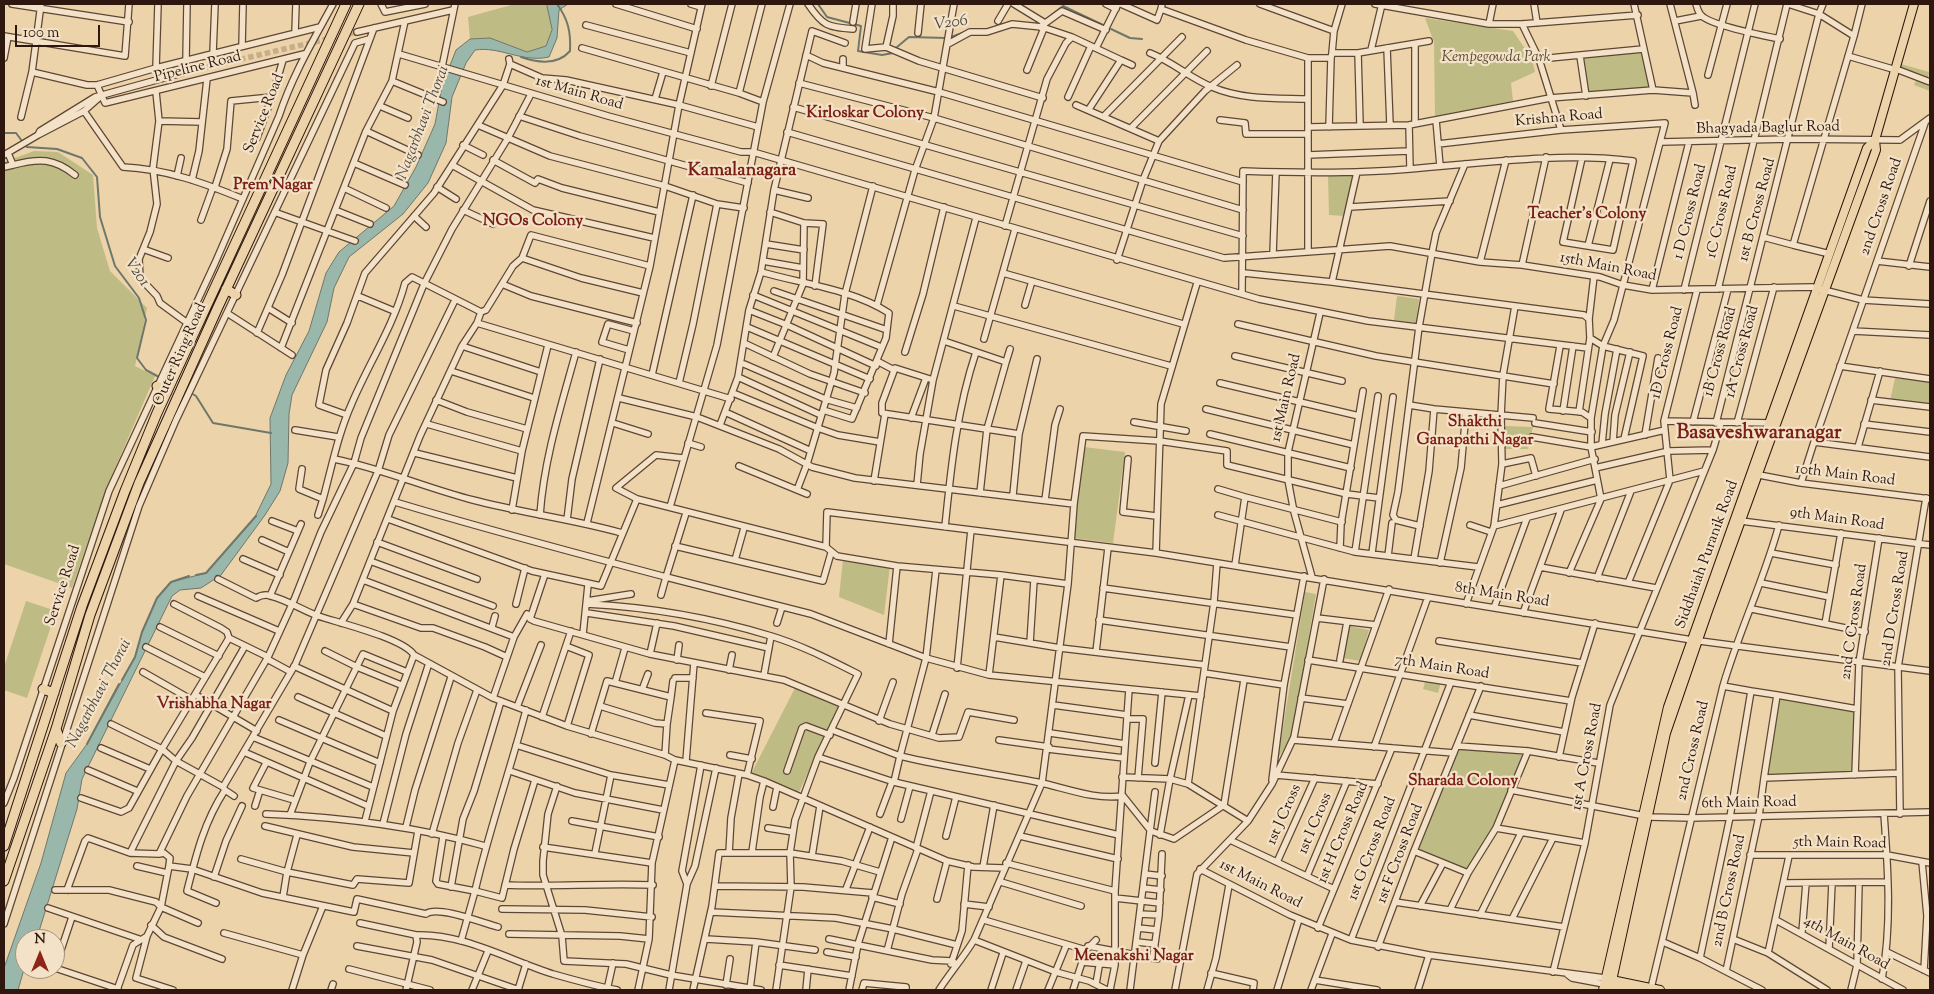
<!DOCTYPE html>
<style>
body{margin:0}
#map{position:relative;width:1934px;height:994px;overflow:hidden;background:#edd3a9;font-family:"Sorts Mill Goudy",serif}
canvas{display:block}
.frame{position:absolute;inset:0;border:5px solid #2d170e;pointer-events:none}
.north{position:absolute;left:15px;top:929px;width:50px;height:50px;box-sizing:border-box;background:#f3e2c7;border:1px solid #a4917d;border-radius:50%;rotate:0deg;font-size:14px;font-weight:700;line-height:20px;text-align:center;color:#2d170e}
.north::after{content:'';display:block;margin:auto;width:18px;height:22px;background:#8f2418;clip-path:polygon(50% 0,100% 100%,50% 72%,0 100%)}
.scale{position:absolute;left:15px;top:25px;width:85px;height:22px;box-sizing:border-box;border:2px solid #2d170e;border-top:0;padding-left:6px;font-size:15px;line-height:18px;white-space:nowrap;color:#2d170e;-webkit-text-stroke:4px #f3e2c7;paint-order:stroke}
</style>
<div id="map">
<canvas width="1934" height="994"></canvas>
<div class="frame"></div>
<div class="north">N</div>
<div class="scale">100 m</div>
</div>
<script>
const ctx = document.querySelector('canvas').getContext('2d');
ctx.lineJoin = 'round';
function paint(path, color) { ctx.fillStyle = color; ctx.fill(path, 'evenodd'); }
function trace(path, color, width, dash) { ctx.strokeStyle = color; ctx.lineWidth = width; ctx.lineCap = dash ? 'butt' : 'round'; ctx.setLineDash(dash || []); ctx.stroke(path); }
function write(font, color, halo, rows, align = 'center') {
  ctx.font = font + ' "Sorts Mill Goudy",serif'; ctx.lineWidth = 4.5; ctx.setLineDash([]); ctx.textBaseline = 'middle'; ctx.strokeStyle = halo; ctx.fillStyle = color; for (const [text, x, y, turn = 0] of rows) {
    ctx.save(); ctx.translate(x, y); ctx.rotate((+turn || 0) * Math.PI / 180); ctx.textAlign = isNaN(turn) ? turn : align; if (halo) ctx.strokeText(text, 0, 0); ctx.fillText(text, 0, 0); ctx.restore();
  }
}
paint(new Path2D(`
 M515 4H547L552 30 546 46 527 52 490 38 470 39 468 17Z
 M1425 18 1513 31 1532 59 1535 72 1511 83 1513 101 1435 116 1434 42Z
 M1642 51 1650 88 1586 92 1581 57Z
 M1901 64 1929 72 1928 79 1900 68Z
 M1917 78 1930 85V91L1914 85Z
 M34 151 58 152 93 175 97 228 110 271 147 308 135 366 155 376 106 489 72 588 4 564V162Z
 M1328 175H1353L1345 216 1329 215Z
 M1397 296 1419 299 1416 323 1394 320Z
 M1895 378 1930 382V406L1890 401Z
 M1505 426 1533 427 1528 449H1505Z
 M1084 447 1125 452 1113 543 1073 538Z
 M843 560 890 566 884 615 839 597Z
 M1305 592 1316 594 1292 736 1278 758Z
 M26 601 56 611 27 698 4 690V667Z
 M1349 626 1369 630 1360 661 1343 658Z
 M1426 679 1441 682 1438 693 1423 689Z
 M796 686 840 706 798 794 751 774Z
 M1778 696 1855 710 1854 774 1766 776Z
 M1460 745 1523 755 1494 827 1468 869 1417 850Z`), '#bebb84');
const water = new Path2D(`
 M547 4H568L559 10 557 38 549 57C522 63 500 46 475 50L466 63 452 97 446 143 428 183 403 214 349 257 334 288 327 322 292 395 289 414 288 463 280 491 265 515 221 575 201 588 180 590 172 596 82 779 77 809 40 928 36 939H25V966L18 990H4V968L41 863 66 773 87 744 135 657 142 632 157 598 171 582 206 573 255 517 271 484 270 418 286 375 309 331 326 273 339 252 394 206 416 167 435 124 442 86 456 50 470 39 490 38 527 52 546 46 552 30Z`);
paint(water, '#99b7ab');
trace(water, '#6e776c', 1);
trace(new Path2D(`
 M818 4 827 17 861 26 858 51 882 55 893 53
 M1045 20 1063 6 1103 25
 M1111 29 1130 38 1142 39
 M951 37 965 32
 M897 47 909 37 946 38
 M521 57C538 63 557 66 570 51 571 32 568 19 557 4
 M4 133H16L22 141
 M25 145 27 147 57 149 82 158 97 177 100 217 115 266 139 298 146 320 137 358 146 370 159 377
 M184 389 196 396 213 423 271 433
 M196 575 206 573 256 516
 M122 680 135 657 142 632 157 598 171 582 189 576
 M87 744 119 684`), '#6e776c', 2);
trace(new Path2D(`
 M182 73 357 32`), '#c7ad8a', 5.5, [5.5, 3]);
const minor = new Path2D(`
 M12 4 129 22
 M41 4 32 72 87 85H97L156 68 320 27
 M381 4 385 12 425 4
 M616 4 697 29
 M691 4 701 7
 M808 4C823 26 827 27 853 29
 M872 4 865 49 886 47 919 61 1043 98
 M1014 4 1045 23
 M1106 4 1116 9
 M1121 4 1157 20 1161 9
 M1162 4 1161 9 1246 40 1308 58V252
 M1260 4 1334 31
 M1375 4 1489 24H1522L1638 15
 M1534 4 1537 23
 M1634 4 1653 90
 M1696 4C1697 7 1698 12 1701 15 1709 25 1765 36 1780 39
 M1788 4 1819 14 1823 4
 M998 21 1008 4
 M1675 21 1701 16
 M853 22 856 4
 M1489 24 1493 4
 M1522 24 1539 59 1561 130
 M586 25 691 53
 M1040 27 1062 11 1106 30
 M357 32 453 10
 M295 33 296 4
 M918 33 921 4
 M4 36 125 56 129 4
 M1854 36 1862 4
 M948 44 970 32H987L1012 24 1042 27 1072 37
 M242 46 243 4
 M886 47 893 16V4
 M582 48 739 93 763 102 717 345 670 507
 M1096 48 1118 4
 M1387 48 1390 125
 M1371 50 1382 4
 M213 53 215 4
 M1150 53C1173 62 1190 78 1212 87 1242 100 1276 98 1308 99
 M1332 53 1334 31 1342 4
 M1358 53 1360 125
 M399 54 608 116 741 152H753L1259 299 1368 321 1588 348
 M806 55 823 63 939 92 1243 182
 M1580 56 1586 96
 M1848 56 1896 70
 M4 58 8 37
 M1308 58H1331L1332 53H1358L1429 41
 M1539 59 1643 49
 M186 60 187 4
 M1121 60 1132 65
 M510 64 542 78 566 80 679 105 758 127
 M442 67 455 4
 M843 67V59
 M156 68 158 4
 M1896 69 1930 82
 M1027 70 1044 28
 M1708 75 1727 4
 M392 81 443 102
 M799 83 934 118 1243 210
 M97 85 105 103 304 54
 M711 86 732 4
 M156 92 159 121 153 168 157 204 150 232 139 259 140 278 157 296 160 303 186 322
 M739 93 762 4
 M1693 93 1695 105
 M100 97 84 111 38 135 40 131 95 97 182 73
 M1068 97 1091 46
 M655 99 663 72
 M763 102 790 4
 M1076 105 1159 141
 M380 106 408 118
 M793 107 1243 236
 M84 111 123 167C166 169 204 183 243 199
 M1105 115 1182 37
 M519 116 580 136 748 183
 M21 117 32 72
 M1220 120 1245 123 1246 134H1307
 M1436 120 1440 166
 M159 121 202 122
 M1415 123V44
 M478 125 550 156 665 186 717 204 744 208
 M1409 125 1410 169
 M1309 127 1409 125 1550 98 1653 90 1693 93 1670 4
 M1329 127 1331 58
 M1131 128 1207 51
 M366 131 418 155
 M787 132 1224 258 1390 246 1480 262 1522 265 1600 277 1623 285 1652 290 1812 287 1863 300 1930 304
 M257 138 272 97
 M1661 142 1789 139 1900 140 1930 118
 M1438 144 1561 130 1665 123 1614 320 1603 346 1591 418
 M463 145 483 155
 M8 153 13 165C39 158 54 158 75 175
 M4 155 38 135
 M1308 155 1408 151
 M493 160 535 183 538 179 562 188 659 212
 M354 163 405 185
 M452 165 533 210 654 238
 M4 167 13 165
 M177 176 181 158
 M192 180 199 151 207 79
 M215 187 227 149 231 101 272 97 283 60
 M437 187 456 199
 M344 188 386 208
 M774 190 808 198
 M1350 207 1450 201
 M335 210 370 224
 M463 210 493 224
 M770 212 804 223
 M277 213 355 241
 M414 216 426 227
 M201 220 213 187
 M1005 226 1047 79 1066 43 1072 37 1121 60 1089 109
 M1763 237 1793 245
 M766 244 804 250
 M1588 246 1610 159
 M143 249 168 258
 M1273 254 1276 172
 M522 258 581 278 643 293
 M1117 260 1143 180 1159 141 1205 91 1237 65
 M763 261 803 268
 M1877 261 1930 267
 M1480 262 1506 160
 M1522 265 1546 157
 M1909 266 1930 201
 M761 272C803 284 852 289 889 313L886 338 852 419 823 410
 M1003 273 1183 324
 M1244 273 1332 282 1584 315 1589 319
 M1332 282 1357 172
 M502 284 531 296 637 323
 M1718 289 1787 4
 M1652 290 1689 142
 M1684 290 1755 4
 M1697 290 1664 421 1670 480 1704 471
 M774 291 887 330
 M1242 294 1243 171C1299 173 1354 174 1410 169 1484 163 1559 152 1633 161L1613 250 1563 242 1582 158
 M753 295 881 347
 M358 296 394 311
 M877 305 915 170 934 118 954 4
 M1025 305 1032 281
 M954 306 1171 366
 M268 308 292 323
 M749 310 787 325 876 366
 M227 313 292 355
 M477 323 731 399
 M1238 324 1376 356 1554 384
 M747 327 870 379
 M1853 331 1930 335
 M257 333 282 275 374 28
 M1590 338 1603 346 1643 356 1624 439
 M984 339 1015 229
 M944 341 1006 362 987 429 980 493
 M744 343 810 374 865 393
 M462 346 541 372
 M1560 346 1549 409 1582 412 1591 418V447L1601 499 1569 573
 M281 348 366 131 392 81 405 21
 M629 350 602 342 608 324 634 331
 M905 352 923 294 944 207
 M1235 356 1342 381
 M773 357 803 284 804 223 823 224 815 286
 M877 361 894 370
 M1006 362 1010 349
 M744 364 825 399 857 408
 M1840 366 1930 379
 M451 371 534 398
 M652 375 693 195
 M738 377 821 415
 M933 380 895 368 882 403V413L1019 434
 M679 383 693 324 717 204
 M1220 383 1359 416
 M733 393 818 428 838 435 880 442
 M619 398 697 417 779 449 812 467 855 478 1074 504
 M436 400 467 412 527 429
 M1871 400 1930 407
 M1409 405 1434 409 1533 418
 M1206 409 1354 445
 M1563 411 1573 346
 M725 412 811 451
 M1579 412 1590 338 1589 319 1594 276
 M347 415 319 405 326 370 347 323 365 273 434 193 503 85 510 64 509 59
 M911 418 926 378
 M1664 421 1772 423
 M1134 422 1186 431
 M1693 422 1728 289
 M613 423 648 434
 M1535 423 1592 432
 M1716 423 1819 14 1854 36 1793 245 1830 254
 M1737 423 1774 287
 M427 424 522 451
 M1864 424 1930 432
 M720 425 738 377 749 310 761 272 774 190 812 31 845 43
 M295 430 338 437
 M1210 434 1351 468
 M1645 435 1658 358
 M1532 437 1591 447 1665 430
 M1613 442 1615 415 1630 352
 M1814 442 1925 123
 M688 443 701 447
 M1602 444 1605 414 1617 349
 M1858 447 1880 371
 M415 453 517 478
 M334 459C381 468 426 488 473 500 522 513 573 519 622 533
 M1128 459 1123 512 1156 516
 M1502 464 1531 458 1536 476
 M739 466 807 494
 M1595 468 1669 451 1713 450
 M302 469 299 489 323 499 318 515
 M1754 474 1801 483 1930 499
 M874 481 885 414
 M1801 483 1814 442 1930 457
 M917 485 920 454 933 380 976 218
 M1499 486 1595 459
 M1218 489 1245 497
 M797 490 807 464 834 373 845 294 873 186
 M1013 495 1019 434 1037 359
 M323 499C332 466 338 434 352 403 369 363 394 325 405 283L412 277 481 312
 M637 499 616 488 656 455 683 458
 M1045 500 1055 425 1060 409
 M395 502C485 529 575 553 666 577L661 595
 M1497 505 1597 480
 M512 510 522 451 548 345
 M686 513 666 577 811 614 926 658 989 675 1201 696
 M540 515C544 459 561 406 576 352
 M1218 515 1355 552 1478 567
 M388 519 532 571 601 586 637 499 826 547 827 512 1156 553 1692 640 1930 671
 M567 520 572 479 600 359
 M272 521 298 531 289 552
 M1741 521 1930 545
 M587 523 650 266 679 105 702 4
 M1470 525 1491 532
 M1420 526 1396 520 1393 515 1398 492 1419 327 1432 253 1436 233 1465 164
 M1494 526 1670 480
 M945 527C951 467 957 409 976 352
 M298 531 301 524
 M262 540 289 552 270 596
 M377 542 477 579
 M675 546 823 581 831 553
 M826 547 837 556 897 566 1001 575 1068 584
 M1340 548 1341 524 1363 391
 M1355 552 1378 396
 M1156 553 1161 404 1197 283
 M1372 553 1393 397
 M1771 553 1836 565
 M1388 556 1392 523
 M243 559 280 575
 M1414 559 1429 471 1434 409
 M735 560 744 528
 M370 561 493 606
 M1440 563 1461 468 1466 412
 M1235 565 1245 497 1342 522
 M1540 567 1656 588
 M545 574 530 619 534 621 650 654 784 680 890 724 939 738 959 737 968 712 1014 720
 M1312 577 1294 512 1288 480V452L1320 313
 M1597 578 1631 491
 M218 579 256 598C261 595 266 594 271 596 287 600 302 610 318 616 339 623 403 638 414 655L493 698 567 726 665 755 675 760 747 775 764 781 947 861 973 867 1004 868
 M363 580 514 637 493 698
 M1628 583 1670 480
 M1761 583 1830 597
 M1103 588 1297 615
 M198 596 279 631
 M587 601 631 594
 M353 604 421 628H433L485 647 507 657
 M516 604 525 568
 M587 604C648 607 712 618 771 636 801 645 830 660 858 674L818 757 795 820 790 853 791 887 776 990
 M1466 604 1494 526 1502 464 1501 416 1503 375 1515 306
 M1494 608 1527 518
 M1752 609 1865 632
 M587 613 674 626 769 648
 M1523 613 1561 510
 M1317 618 1376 625
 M1099 620 1291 647
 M341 623 353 604 420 436 462 346 477 323 481 312 486 310 513 266 522 258 531 235 650 266
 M777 623 782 607
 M1825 624 1841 533
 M160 627 219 656
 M492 627 495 616
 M583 634 588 585
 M514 637 527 614
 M994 637 1060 648 1205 665
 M229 638 268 657
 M1439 641 1582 663
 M1030 643 1034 580
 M889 644 897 566
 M566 646 589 655 567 726
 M146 647 205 677
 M625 648 615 683 671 697 667 724 665 755
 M325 651 357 667 401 685
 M1096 652 1108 548
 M650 654 657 623
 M267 659 291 672
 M677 660 679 645
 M1308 660 1571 701
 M1340 660 1347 622
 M294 666 393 711
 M957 668 971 530
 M729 670 732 655
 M143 672 192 700
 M1204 673 1284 685
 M764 675 771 636
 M989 675 1001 575
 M675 678H693
 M642 690 648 674
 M1751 691 1777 695 1764 778
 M196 695 257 731
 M1777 695 1857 709
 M298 697 386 736
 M671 697 673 681
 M1301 698 1348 704
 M1053 705 1127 715
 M600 706 655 723 667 724
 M517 707 541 645
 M706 713 760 721 747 775
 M1469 715 1564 732
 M542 717 571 631
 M1127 719H1143L1138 778
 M279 720 380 763
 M879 721 893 682
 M111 724 162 749 176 761 223 787
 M832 730 900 756 926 658 936 570
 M1050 733 1125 744
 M591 734 607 681 615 683
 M932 735 945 694
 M253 737 373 787
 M999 740 1049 747
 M1293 740 1454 753
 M1334 743 1389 589
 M516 745 611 775 669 785
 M1458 746 1528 751 1598 763
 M1374 747 1428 597
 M101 748 150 769
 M1048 749 1124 758
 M244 752 368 806
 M730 755 752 759
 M818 757 894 782 1119 835
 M1559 757 1572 697 1595 623
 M686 761 694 663
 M266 763 253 788 294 800
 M1155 763 1162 692
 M88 770 137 791
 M510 771 575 793 663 810
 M787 771 802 728 806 726 830 735
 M1276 775 1378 784
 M1855 775 1859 663 1879 538
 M1122 777 1170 779 1189 695
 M1272 780 1284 685 1304 576
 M894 782 900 756C946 767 991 773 1037 782 1066 788 1093 800 1123 796
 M1188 784 1214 602 1217 563
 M557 786 548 814 543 861V875L562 936 564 961 626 964 671 975 761 990
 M225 790 223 787 295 665 378 471 389 435 455 300
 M1511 790 1650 817 1691 818 1930 812
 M1123 796 1151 831 1174 839 1224 805 1244 680
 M81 798 121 812 129 808 162 749 229 638 227 632 221 628 174 604
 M4 803 14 778 109 491 215 263 279 116C292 76 313 41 333 4
 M255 806 260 790
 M773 807 777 787
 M266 814C341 817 414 826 485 846
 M880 814 892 782
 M1900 814 1898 667 1926 498
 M290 815 310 762 363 654 407 672
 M901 819 910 786
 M365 821 393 711 414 655
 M572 821 659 837
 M383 824 406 734 429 663
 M265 826 353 847 414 853
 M406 827 415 790 451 677
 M768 828 793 832
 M1496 828 1585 843
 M432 834 458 743 477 690
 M1160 835 1170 779 1188 784 1248 821
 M946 836 956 797
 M1020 836 1118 859
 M443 837 436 881 438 884 475 891C489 830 510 771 526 710
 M1230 840 1334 889
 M543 847 652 863
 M916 848 931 791
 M1414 851 1468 873
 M752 852 760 797 764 781
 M130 853 176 761 192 738 245 646
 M595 853 611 775
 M729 853H790L842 861 880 872
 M1750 855H1887L1930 863
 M812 856 820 806
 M241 859 287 872 353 885 357 879 409 883 418 831
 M1277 862 1315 778
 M1922 862 1927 916 1924 970
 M1006 863 1115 891
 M137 866 167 873
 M169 866 170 858 164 853 159 854 187 796 268 657 294 600 321 532 354 463 361 438 424 284 452 229 508 138 531 94
 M983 867 994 805
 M1200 869 1290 915 1351 940 1429 955 1605 978
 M1145 874 1162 876
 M1307 876 1347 781
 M214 877 226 841 242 806
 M1001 882 1081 906
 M1784 883 1888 882
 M687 884 682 871 701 765
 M505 885C554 887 603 883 653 885
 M715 886 803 887 873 893
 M451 887 463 819 474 791 501 701
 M1143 888 1161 890
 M846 889 870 827
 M55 890H109L156 902 161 907 198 923
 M67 890 85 841 88 838 130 853 159 854
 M283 897 287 872 297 835
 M872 897 900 904
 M1115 898 1160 903
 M937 899 947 861
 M1395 902 1564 927
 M216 903 187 891C196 855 204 822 225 790L234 796
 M964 904 989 907
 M1420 906 1443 863
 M48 908 139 939
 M502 909 585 910 652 917
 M1450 910 1468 873 1496 828 1528 751
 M711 912 836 918 893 929 957 945
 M1140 914 1159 915
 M1480 915 1521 833
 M1512 919 1553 838
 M984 920 1086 950
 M1776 920 1903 990
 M360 923 416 935
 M4 924 139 506 176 420 355 43 369 39
 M151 925 164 937 222 959
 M1138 928 1157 930
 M1318 928 1392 748
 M1802 932 1806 883
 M224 933 303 955
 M509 934 620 936 649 939
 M147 936 136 978 173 990
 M706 939 756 942 815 950
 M829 939 932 960 952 961 956 964
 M1733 939 1768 953 1827 990
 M974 940 1056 972 1089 981 1107 990
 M1351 940 1451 682
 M461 941 475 891 502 898 514 849 535 780
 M1137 942 1155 944
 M1663 942 1700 958 1762 990
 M357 946 432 960 519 990
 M1088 946 1157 959
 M1378 947 1414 851 1481 686
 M1829 949 1832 883
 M887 951 902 894 918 849
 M827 952 856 957
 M1887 952 1930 973
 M60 953 72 917
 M1768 953 1789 856
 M1153 958 1159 915 1162 854
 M1700 958 1730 817 1751 691 1723 686
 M1082 962 1115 965
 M951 964 962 931 968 865
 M779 965 852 976
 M55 968 118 989
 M349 969 430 990
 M1726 971 1759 816 1764 778 1899 773
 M1553 972 1585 843 1610 705 1713 450 1721 423
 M1211 973 1254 983 1253 990
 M1567 974 1572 978 1604 984
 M1882 979C1892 925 1888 869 1884 814
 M1315 980 1377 990
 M1096 984 1102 949
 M726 985 730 959
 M1651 988 1723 686C1739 631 1764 580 1779 525
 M750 989 756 942
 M117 990 133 945 147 936 161 907 169 866 192 869 262 893 354 912 357 899 426 914C437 905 483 923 498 927
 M292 990 303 955 323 906
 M331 990 333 984
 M406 990 417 942 416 935C462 933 509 960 553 974 574 980 595 986 617 990
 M472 990 488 951
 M518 990 526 964
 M607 990 613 963
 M638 990 649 939 652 863 675 760
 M669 990 687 884 695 866 716 768
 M693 990 712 906 719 853H729L731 818 739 774
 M806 990 808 969
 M849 990 858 944 892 837
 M862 990 864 983 906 987V990
 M939 990C950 973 963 958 974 940L1042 783 1068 584 1074 504 1083 436 1159 441 1227 451V465L1347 494 1379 498
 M991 990 1003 953
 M1016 990 1026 961
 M1048 990 1066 946
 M1073 990 1086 950 1096 940
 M1110 990 1115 965V891L1129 689
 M1130 990 1155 792
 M1175 990 1197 874 1248 821 1272 784 1294 737 1324 579
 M1207 990 1216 958 1229 885
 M1277 990 1299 919
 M1311 990 1332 934
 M1418 990 1429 955
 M1851 990 1857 965 1859 883`);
const major = new Path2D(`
 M1607 979 1660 990
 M1606 985 1639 990
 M1603 990 1668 707 1867 148 1875 140
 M1610 990 1666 733 1708 611 1876 150 1875 140 1914 4`);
const highway = new Path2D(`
 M226 289 236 295
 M157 386 167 392
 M43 689 54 693
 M56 729 61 743
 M4 846 82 606 125 491 157 413 346 4
 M4 881 56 729 90 615 139 483 218 307 359 4`);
trace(minor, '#5d4635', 8);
trace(major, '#2d170e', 10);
trace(highway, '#2d170e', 11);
trace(minor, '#f3e2c7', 5.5);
trace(major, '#edd3a9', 8);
trace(highway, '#edd3a9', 9);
write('italic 15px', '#584831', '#f3e2c7', [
 ["Kempegowda Park",1496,58]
]);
write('15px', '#2d170e', '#f3e2c7', [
 ["Pipeline Road",198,68,-14],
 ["1st Main Road",579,94,16],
 ["Service Road",265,114,-68],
 ["Krishna Road",1559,119,-5],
 ["Bhagyada Baglur Road",1768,129,-1],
 ["2nd Cross Road",1882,207,-71],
 ["1st B Cross Road",1758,210,-75],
 ["1 D Cross Road",1691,212,-76],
 ["1C Cross Road",1723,212,-77],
 ["15th Main Road",1608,268,11],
 ["1B Cross Road",1721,352,-75],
 ["1A Cross Road",1743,352,-75],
 ["1D Cross Road",1668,353,-76],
 ["Outer Ring Road",181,355,-66],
 ["1st Main Road",1287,398,-77],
 ["10th Main Road",1845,476,7],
 ["9th Main Road",1837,520,8],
 ["Siddhaiah Puranik Road",1708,555,-70],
 ["Service Road",64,586,-72],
 ["8th Main Road",1502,596,9],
 ["2nd D Cross Road",1896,609,-81],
 ["2nd C Cross Road",1855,622,-82],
 ["7th Main Road",1442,668,9],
 ["2nd Cross Road",1694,751,-77],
 ["1st A Cross Road",1588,757,-79],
 ["6th Main Road",1749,804,-1],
 ["1st J Cross",1285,815,-66],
 ["1st I Cross",1316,824,-67],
 ["1st H Cross Road",1344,833,-67],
 ["5th Main Road",1840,844,1],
 ["1st G Cross Road",1373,849,-69],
 ["1st F Cross Road",1401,854,-69],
 ["1st Main Road",1260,885,27],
 ["2nd B Cross Road",1730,891,-78],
 ["4th Main Road",1846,944,29]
]);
write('italic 16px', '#4d473d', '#f3e2c7', [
 ["V206",951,24,-8],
 ["Nagarbhavi Thorai",424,123,-69],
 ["V201",136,273,55],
 ["Nagarbhavi Thorai",100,694,-62]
]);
write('bold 16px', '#7a1f14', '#f3e2c7', [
 ["Kirloskar Colony",865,114],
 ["Prem Nagar",273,186],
 ["Teacher's Colony",1587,215],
 ["NGOs Colony",533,222],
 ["Shakthi",1475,423],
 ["Ganapathi Nagar",1475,441],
 ["Vrishabha Nagar",214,705],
 ["Sharada Colony",1463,782],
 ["Meenakshi Nagar",1134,957]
]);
write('bold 18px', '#7a1f14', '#f3e2c7', [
 ["Kamalanagara",742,172]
]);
write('bold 20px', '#7a1f14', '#f3e2c7', [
 ["Basaveshwaranagar",1759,435]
]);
</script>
